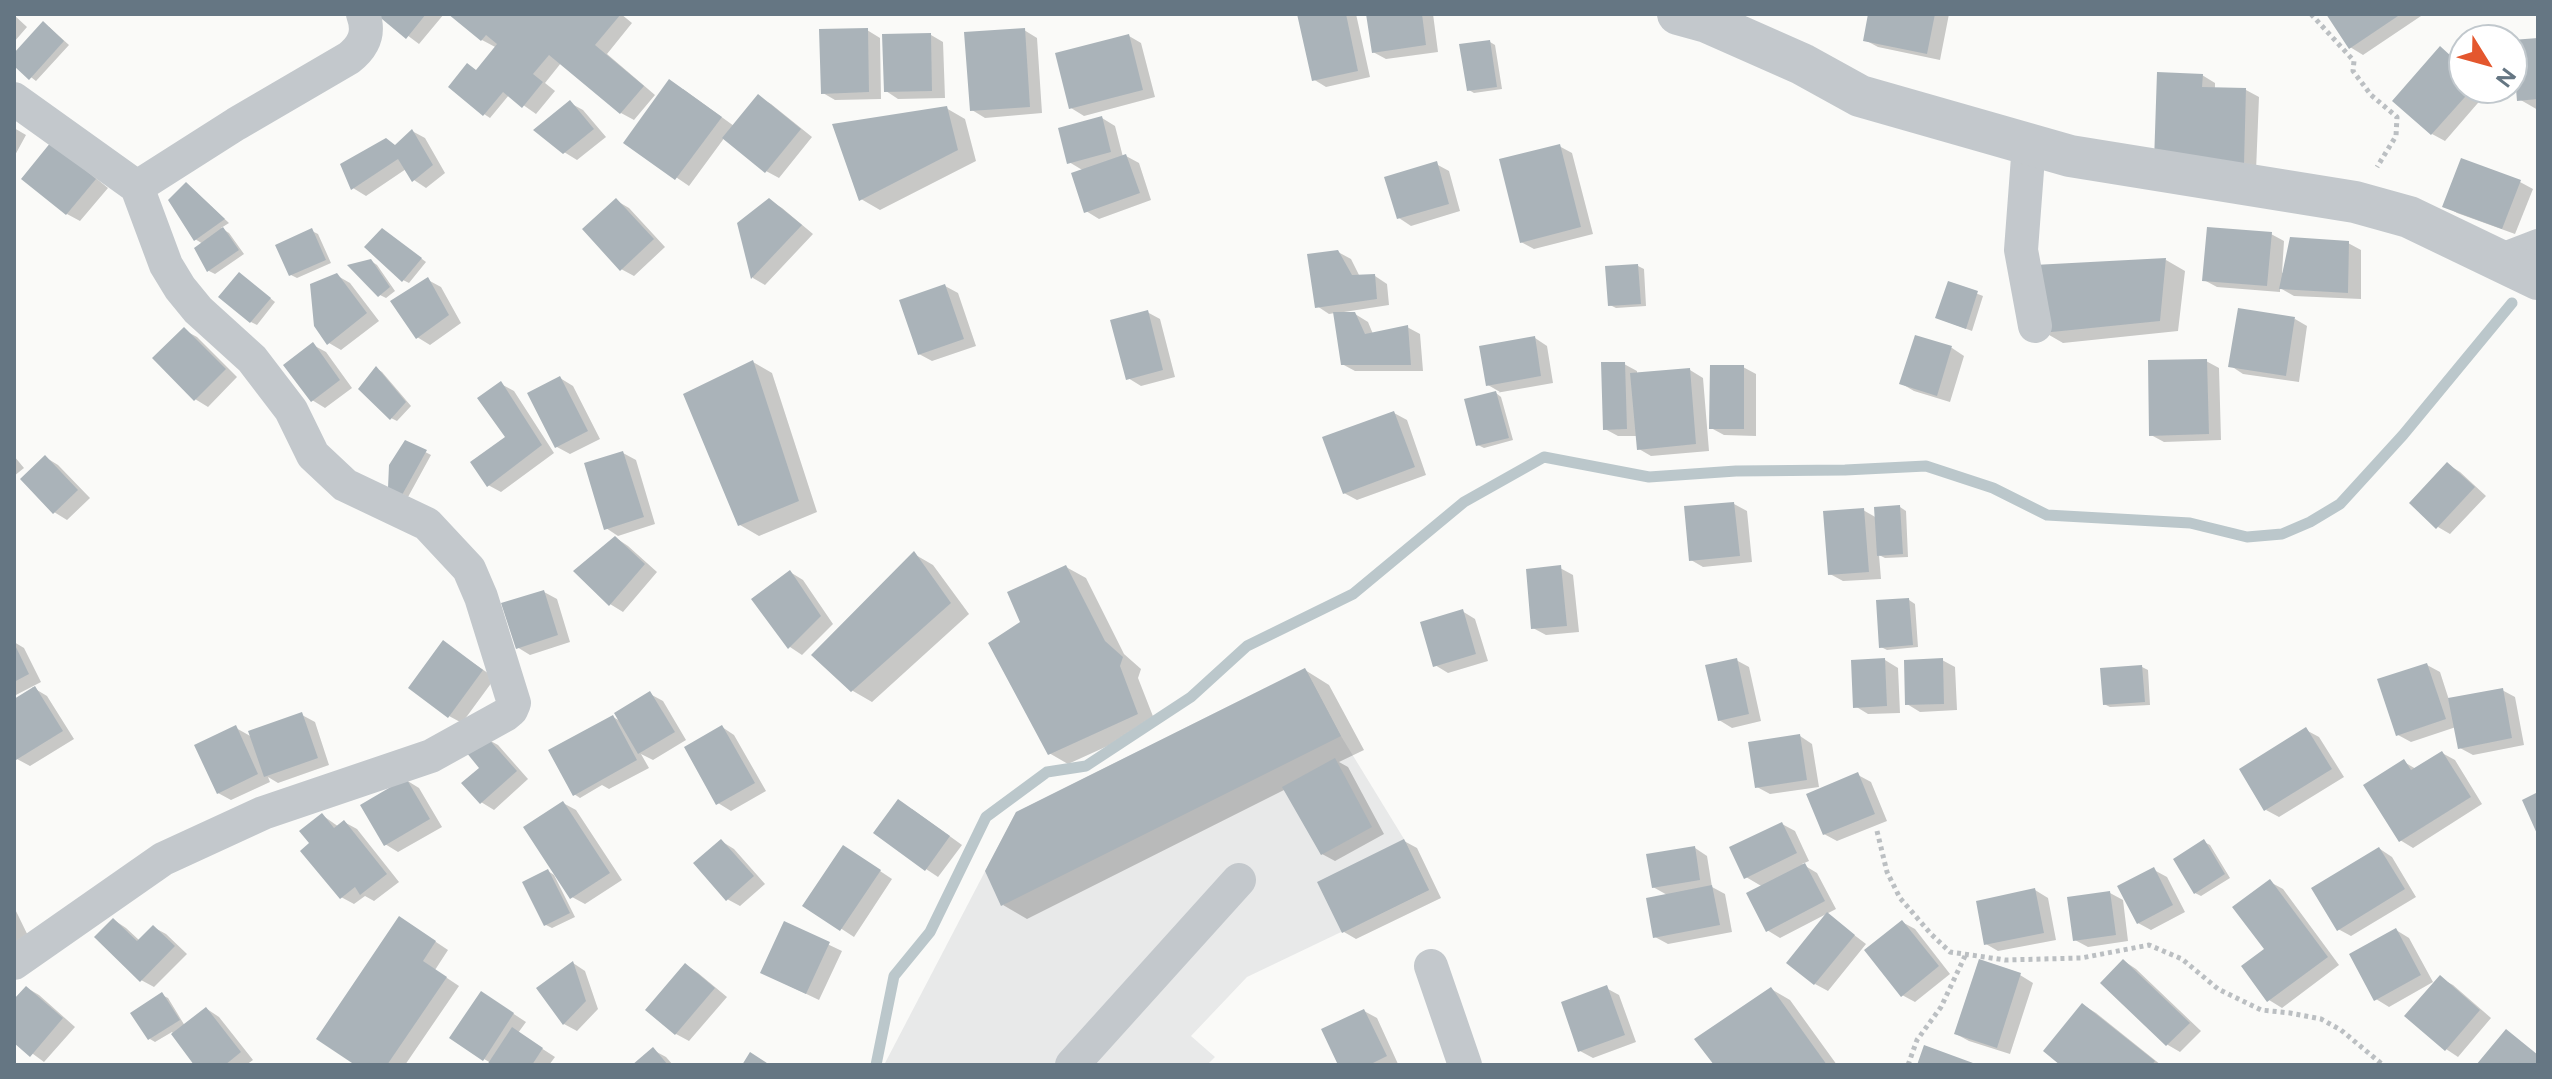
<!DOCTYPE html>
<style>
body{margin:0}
#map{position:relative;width:2552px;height:1079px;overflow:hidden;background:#fafaf8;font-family:Figtree,sans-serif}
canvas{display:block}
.frame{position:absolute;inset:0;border:16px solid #657683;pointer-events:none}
.north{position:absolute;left:2448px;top:24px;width:80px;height:80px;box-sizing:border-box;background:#fff;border:2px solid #c1c8cd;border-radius:50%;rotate:127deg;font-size:22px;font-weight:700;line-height:32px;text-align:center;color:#657683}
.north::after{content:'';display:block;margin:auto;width:28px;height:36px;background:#e4572e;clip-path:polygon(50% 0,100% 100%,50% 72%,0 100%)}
</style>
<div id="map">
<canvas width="2552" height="1079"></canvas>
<div class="frame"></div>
<div class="north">N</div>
</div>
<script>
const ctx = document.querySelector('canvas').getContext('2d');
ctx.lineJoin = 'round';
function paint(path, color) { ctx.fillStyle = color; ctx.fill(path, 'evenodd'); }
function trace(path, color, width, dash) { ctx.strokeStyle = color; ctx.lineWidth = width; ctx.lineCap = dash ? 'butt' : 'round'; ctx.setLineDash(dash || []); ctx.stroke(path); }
paint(new Path2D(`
 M1305 668 1341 736 1404 839 1429 890 1247 977 1191 1036 1215 1057 1207 1065H884L1016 812Z`), '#e8e9e9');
paint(new Path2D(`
 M379 14H444L419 44Z
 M452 14H621L632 23 607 54 655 95 634 120 621 113 561 63 545 83 555 91 536 114 509 95 490 118 484 114 477 72 497 48 482 40Z
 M1299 14H1356L1370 77 1326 87 1313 79Z
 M1368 14H1433L1438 52 1386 59 1373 52Z
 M1871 14H1949L1940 60 1878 47 1865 40Z
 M2328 14H2424L2363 55 2350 47Z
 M14 15 27 27 14 42Z
 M49 27 69 45 36 81 14 64V56Z
 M867 30 880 38 881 99 835 100 823 93Z
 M1024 30 1037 38 1042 113 985 118 972 110Z
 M931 35 943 42 945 98 898 99 886 91Z
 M1129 36 1141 43 1155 97 1084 116 1071 108Z
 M2538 40V110L2519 99Z
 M1490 42 1495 45 1502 89 1474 93 1469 90Z
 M2440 49 2464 66V88L2490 89 2445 141 2432 134Z
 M2202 75 2215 83V89L2246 90 2259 97 2256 171 2169 168Z
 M683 89 734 126 759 97 771 104 812 137 779 178 766 171 725 137 689 186 626 143Z
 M570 103 583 110 606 137 577 160 564 152Z
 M946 108 965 119 976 161 880 210 861 199Z
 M1102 118 1115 126 1123 157 1126 156 1139 163 1151 200 1099 219 1086 211 1084 171 1069 162Z
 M14 128 26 135 14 157Z
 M412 131 425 138 445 173 426 188 414 180 406 169 366 196 353 188Z
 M1559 146 1572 153 1593 234 1534 249 1521 242Z
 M64 152 108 188 80 221 67 214 24 179Z
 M1436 164 1449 171 1460 211 1411 226 1399 218Z
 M2520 182 2533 189 2515 234 2457 213 2445 206Z
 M187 184 229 223 221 228 229 233 244 254 215 274 209 271 197 249 203 244 195 239Z
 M769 200 782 208 813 234 765 285 753 278 739 224Z
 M617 201 629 208 665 247 634 276 621 269Z
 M312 231 318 234 331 263 297 278 291 275Z
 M389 234 426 262 409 283 403 280Z
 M2271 234 2284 241 2282 273 2348 243 2361 250V299L2294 296 2280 288V292L2217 287 2204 280Z
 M1338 252 1351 259 1360 277 1375 276 1387 284 1389 305 1344 312 1345 314H1355L1368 322 1373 334 1407 327 1420 334 1423 371H1355L1342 364 1335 313 1329 314 1317 306Z
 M2166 260 2185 271 2178 331 2063 343 2044 332Z
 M371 261 377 265 395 291 386 298 380 295Z
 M1638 266 1644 269 1646 306 1616 308 1610 305Z
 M336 275 350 283 379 321 341 350 329 343Z
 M245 278 275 302 257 325 251 322Z
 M428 280 441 287 461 323 430 345 417 337Z
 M1949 283 1983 296 1972 331 1937 318Z
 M945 286 958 293 976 346 932 361 919 354Z
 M1147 312 1160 319 1175 377 1141 386 1128 378Z
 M2295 319 2307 326 2299 382 2243 374 2231 366Z
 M184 330 197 337 237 377 208 407 195 399Z
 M1535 338 1547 346 1553 383 1496 393 1501 397 1513 440 1484 448 1478 445 1467 401 1500 392 1488 385Z
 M1916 338 1952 348 1964 356 1950 402 1914 391 1902 384Z
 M313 345 326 352 352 388 325 408 312 400Z
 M2206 361 2219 368 2221 440 2164 442 2151 435Z
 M753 362 772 373 817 512 759 536 740 525Z
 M1624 364 1637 371V374L1690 370 1703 378 1709 451 1651 456 1639 449 1638 436H1618L1605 429Z
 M1743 367 1756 374V436L1724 435 1711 428Z
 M376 368 382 372 411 406 397 421 391 418Z
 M560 378 573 386 600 439 570 454 557 447Z
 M501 384 514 391 554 453 501 492 488 485 508 437Z
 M1394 413 1407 420 1426 475 1357 500 1344 493Z
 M406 442 431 455 408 497 396 491Z
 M623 453 636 460 655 524 618 536 606 528Z
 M14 456 24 468 14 476Z
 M45 457 58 465 90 498 67 520 54 512Z
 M2447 464 2460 472 2486 496 2450 534 2438 527Z
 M1734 504 1747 511 1752 562 1703 567 1691 560Z
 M1900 507 1906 511 1908 557 1885 558 1879 555 1881 579 1843 581 1830 574 1863 510 1877 518Z
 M616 538 628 546 657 572 623 612 610 604Z
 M914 554 933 565 969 614 872 702 853 691 814 655Z
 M1066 567 1086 578 1124 654 1141 669 1138 678 1156 724 1068 764 1049 753 1022 623Z
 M1560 568 1573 575 1579 632 1546 635 1533 628Z
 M790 572 803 580 833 624 802 655 790 647 754 599Z
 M544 592 557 599 570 642 530 655 517 647Z
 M1909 600 1915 604 1918 647 1887 650 1881 647Z
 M1462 611 1475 619 1488 661 1448 673 1435 665Z
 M14 642 24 648 41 682 14 696Z
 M443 642 495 678 462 723 449 716Z
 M1736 660 1749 667 1761 721 1732 728 1719 720Z
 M1885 660 1898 668 1900 713 1868 714 1855 706Z
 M1942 660 1955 667 1957 710 1920 712 1907 704Z
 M2427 665 2440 672 2449 700 2502 690 2515 697 2524 745 2473 755 2460 748 2456 727 2411 742 2398 735Z
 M2142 667 2148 670 2150 705 2110 707 2104 704Z
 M1305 670 1329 685 1364 750 1339 762 1348 767 1384 834 1335 861 1322 854 1286 789 1027 919 1003 905Z
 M32 687 47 696 74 739 30 766 17 759 14 754V701L33 689Z
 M650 694 663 701 686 740 653 760 641 754 649 768 609 789 602 785 580 798 574 794 613 717 622 722Z
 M302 715 315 722 329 765 278 783 268 777 270 782 231 800 218 793 236 728 252 737Z
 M722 727 734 735 766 791 731 811 718 803Z
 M2306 730 2319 737 2344 777 2279 817 2266 810Z
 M1800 736 1812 744 1819 787 1770 794 1757 787Z
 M485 738 498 745 528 779 494 810 481 802Z
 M2442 753 2455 760 2482 804 2413 848 2400 840 2404 762 2416 769Z
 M1858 775 1871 782 1887 821 1837 841 1824 834Z
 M406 780 419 788 442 827 398 852 385 844Z
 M563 803 576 810 622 880 585 904 572 897Z
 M912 809 962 845 938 877 926 869Z
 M322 815 339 827 344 822 357 829 399 882 374 901 365 896 354 904 341 897 312 844Z
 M1782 824 1795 831 1809 861 1802 864 1817 873 1836 909 1780 938 1767 930 1763 887 1746 877Z
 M721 841 734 849 765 884 740 906 727 899Z
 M1404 841 1417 848 1441 898 1356 939 1344 932Z
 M2204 842 2210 845 2230 878 2201 896 2195 893Z
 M1695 848 1707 856 1712 887 1725 894 1732 932 1668 944 1655 937 1669 896 1653 887Z
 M2380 849 2392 857 2416 897 2351 936 2338 929Z
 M856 855 892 879 854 937 805 905Z
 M2154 870 2167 877 2185 912 2151 930 2138 923Z
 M548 871 554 875 575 917 552 928 546 925Z
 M2270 882 2283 889 2339 965 2282 1008 2269 1000Z
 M2035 890 2048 898 2056 940 1998 951 1986 944Z
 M2110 893 2123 900 2128 941 2088 947 2075 940Z
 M14 907 33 946 14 955Z
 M1828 915 1866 944 1828 991 1815 984Z
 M114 920 126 928 140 941 153 927 166 934 187 954 154 987 141 980Z
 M1902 922 1915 929 1950 974 1915 1002 1902 995Z
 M785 924 842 951 819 1000 775 979Z
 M412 926 448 950 435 970 459 986 405 1065H359Z
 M2396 930 2409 938 2433 982 2389 1007 2376 999Z
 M2124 961 2136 969 2201 1031 2180 1052 2168 1045 2103 983Z
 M1980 962 2020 975 2033 983 2010 1054 1969 1041 1956 1034Z
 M573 963 585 971 598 1009 577 1031 564 1024 539 989Z
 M686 965 698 973 727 997 689 1041 676 1034 648 1010Z
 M2440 978 2453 985 2491 1018 2458 1057 2446 1049Z
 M27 988 39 995 75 1027 44 1062 14 1040V1002Z
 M1606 988 1619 995 1636 1042 1593 1058 1580 1051Z
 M1771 989 1790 1000 1837 1065H1717Z
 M162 995 168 998 185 1026 207 1009 219 1017 253 1060 246 1065H197L172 1032 155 1042 150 1039Z
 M494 1001 526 1022 518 1033 555 1057 549 1065H489L491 1063 484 1059Z
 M2083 1005 2096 1013 2161 1065H2063Z
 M1364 1011 1377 1018 1398 1064 1340 1065Z
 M653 1050 666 1057 673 1065H635Z`), '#0003');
trace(new Path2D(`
 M876 1065 894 976 930 932 986 817 1047 772 1086 766 1191 697 1247 646 1353 594 1464 502 1544 457 1649 477 1736 471 1845 470 1926 466 1993 488 2047 515 2190 523 2247 537 2282 534 2310 522 2340 504 2403 435 2512 303`), '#bbc7cb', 11);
paint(new Path2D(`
 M376 14H426L406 39Z
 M448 14H621L595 45 644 86 620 114 549 55 533 74 543 82 522 108 503 92 483 116 448 87 467 63 476 70 497 44 486 35 481 41Z
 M1297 14H1346L1358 71 1312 81Z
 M1366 14H1422L1426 45 1372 53Z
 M1868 14H1935L1927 54 1863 41Z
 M2326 14H2401L2349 49Z
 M43 21 64 41 29 80 14 66V53Z
 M868 28 869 92 821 94 819 29Z
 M1025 28 1030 107 970 111 964 32Z
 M931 33 932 91 884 92 882 34Z
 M1129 34 1143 90 1069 109 1055 53Z
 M2538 38V99L2517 101 2512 40Z
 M1490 40 1497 87 1467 91 1459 44Z
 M2440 46 2464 68V88H2473L2431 135 2392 101Z
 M2157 72 2203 74 2202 87 2246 88 2244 165 2154 162Z
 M669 79 722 117 675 180 623 143Z
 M758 94 801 129 765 173 722 138Z
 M570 100 594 129 563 154 533 130Z
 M947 106 958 150 859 201 832 124Z
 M1102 116 1111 152 1067 164 1058 128Z
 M412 129 433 165 412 182 398 159 351 190 340 164 386 138 395 145Z
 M51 142 96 179 66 215 21 179Z
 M1560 144 1581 227 1520 243 1499 159Z
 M1126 154 1140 193 1084 213 1071 173Z
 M2461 158 2521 180 2502 229 2442 207Z
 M1437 161 1449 204 1397 219 1384 177Z
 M186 182 225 219 194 241 168 200Z
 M616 198 654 239 620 271 582 229Z
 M769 198 802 225 751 279 737 223Z
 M223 227 239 250 207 272 194 248Z
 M2207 227 2272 232 2267 286 2202 281Z
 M312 228 326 260 289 276 275 245Z
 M382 228 422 258 402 282 364 247Z
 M2290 237 2349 241 2348 293 2279 289Z
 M1338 250 1352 275 1375 274 1377 299 1315 308 1307 254Z
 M2166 258 2160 321 2042 333 2034 265Z
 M371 259 390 287 378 297 347 265Z
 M1638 264 1641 304 1608 306 1605 266Z
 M239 272 271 298 250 323 218 297Z
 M337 273 367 313 327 345 314 326 310 284Z
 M428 277 449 315 416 339 390 301Z
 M1948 281 1978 291 1966 329 1935 318Z
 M945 284 964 339 918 355 899 300Z
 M2238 308 2295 317 2286 376 2228 367Z
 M1148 310 1163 370 1126 380 1110 320Z
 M1333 312H1355L1365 334 1408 325 1411 365H1341Z
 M184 327 226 369 194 401 152 358Z
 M1915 335 1952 346 1937 396 1899 384Z
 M1535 336 1541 376 1486 386 1479 346Z
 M313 342 340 380 311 402 283 365Z
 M2207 359 2209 434 2149 436 2148 360Z
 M753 360 799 501 738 526 683 394Z
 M1601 362H1625L1627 429 1603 430Z
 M1710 365H1744V429H1709Z
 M376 366 406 402 390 420 358 389Z
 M1690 368 1696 444 1637 450 1630 373Z
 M560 376 588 431 555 448 527 393Z
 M501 381 542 445 487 487 470 462 505 437 477 398Z
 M1496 391 1509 438 1476 446 1464 399Z
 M1394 411 1415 467 1343 494 1322 437Z
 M405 440 427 450 402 495 388 488 389 465Z
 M623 451 644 517 604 530 584 463Z
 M45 455 78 490 53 514 20 479Z
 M2447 462 2475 487 2436 529 2409 503Z
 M1734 502 1740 556 1689 561 1684 506Z
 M1900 505 1903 554 1877 556 1874 507Z
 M1864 508 1869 572 1828 575 1823 511Z
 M615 536 645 564 609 606 573 571Z
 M914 551 951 603 851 692 811 655Z
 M1066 565 1105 641 1123 657 1120 666 1138 714 1048 755 988 643 1020 622 1007 592Z
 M1561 565 1567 626 1531 629 1526 569Z
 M790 570 821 616 788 649 751 599Z
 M544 590 558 635 516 649 501 603Z
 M1909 598 1913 645 1879 648 1876 600Z
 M1463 609 1476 654 1433 667 1420 622Z
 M443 640 483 670 448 718 408 688Z
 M14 643 29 674 14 682Z
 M1737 658 1749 714 1718 721 1705 665Z
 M1885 658 1887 706 1853 708 1851 660Z
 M1943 658 1944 704 1905 705 1904 660Z
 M2427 663 2446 719 2396 736 2377 679Z
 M2142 665 2145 702 2103 705 2100 668Z
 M1305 668 1341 736 1001 906 985 871 1016 812Z
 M35 686 63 731 16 760 14 699Z
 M2503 688 2512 738 2458 749 2448 698Z
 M650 691 675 732 638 754 614 713Z
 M302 712 318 758 264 777 248 731Z
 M613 715 637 760 573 796 548 750Z
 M236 725 258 774 217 794 194 745Z
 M722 725 755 783 716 805 684 747Z
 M2306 727 2332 769 2264 811 2239 769Z
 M1800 734 1807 780 1755 788 1748 742Z
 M485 735 517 771 480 804 461 783 479 768 466 752Z
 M2442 751 2471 797 2399 842 2363 785 2404 759 2411 770Z
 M1335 758 1372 827 1321 855 1282 787Z
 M1858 772 1875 814 1823 835 1806 794Z
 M406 778 430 819 384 846 360 805Z
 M2538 792V836L2522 800Z
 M898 799 950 836 925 871 873 833Z
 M563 801 610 873 570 899 523 827Z
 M322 813 334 828 344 820 387 874 360 895 355 887 340 899 300 851 309 843 299 831Z
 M1782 822 1797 853 1744 879 1729 847Z
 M721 839 754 876 726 901 693 863Z
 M1404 839 1429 890 1342 933 1317 882Z
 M2204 839 2225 874 2194 894 2173 859Z
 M843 845 881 870 840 931 802 906Z
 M1695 846 1700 880 1652 888 1646 854Z
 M2379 847 2405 889 2337 931 2311 888Z
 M1805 863 1825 901 1766 932 1746 893Z
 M2154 867 2173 905 2137 924 2117 886Z
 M548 869 570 913 544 926 522 882Z
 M2270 879 2328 957 2267 1002 2241 966 2264 949 2232 907Z
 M1712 885 1720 925 1653 938 1646 898Z
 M2035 888 2044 933 1984 945 1976 901Z
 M2110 891 2116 935 2073 941 2067 897Z
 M1827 912 1855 935 1814 985 1786 963Z
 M399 916 436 941 423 961 447 977 387 1065H355L316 1039Z
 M113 918 137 941 153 925 175 946 140 982 94 937Z
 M1902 920 1939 966 1901 997 1864 950Z
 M784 921 830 942 806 994 760 973Z
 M2396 928 2421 975 2374 1001 2349 954Z
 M1979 959 2021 973 1997 1048 1954 1034Z
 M2123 959 2190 1023 2166 1046 2100 983Z
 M573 961 586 1001 563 1025 536 988Z
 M685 963 715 988 675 1035 645 1010Z
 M2440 975 2480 1010 2445 1051 2404 1016Z
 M1607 985 1625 1035 1578 1052 1561 1002Z
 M26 986 63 1018 30 1057 14 1043V999Z
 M1771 987 1827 1065H1714L1694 1039Z
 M481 991 514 1013 483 1061 449 1038Z
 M162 992 180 1020 148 1040 130 1013Z
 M2082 1003 2155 1061 2152 1065H2060L2043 1051Z
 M206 1007 241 1052 225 1065H194L171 1034Z
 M1364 1009 1387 1056 1369 1065H1338L1321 1029Z
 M512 1027 543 1048 532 1065H487Z
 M2506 1029 2538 1055V1065H2476Z
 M1924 1045 1973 1063 1972 1065H1917Z
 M653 1047 668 1065H632Z
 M750 1052 770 1065H742Z`), '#aab3b9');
trace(new Path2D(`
 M2311 14 2354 61 2353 71 2371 95 2397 117 2396 136 2377 167
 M1877 831 1887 872 1900 898 1931 934 1950 952 2005 960 2081 958 2149 945 2182 959 2218 989 2261 1010 2290 1013 2321 1019 2341 1030 2383 1065
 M1908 1065 1917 1040 1941 1007 1965 956`), '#bbbfc2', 5, [4, 4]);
trace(new Path2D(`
 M14 99 137 187 236 124 349 58C364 46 370 33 363 14
 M2029 144 2021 250 2035 326
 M2499 261 2538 246
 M14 963 163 859 263 813 431 756 505 715 511 710 514 703 481 597 469 569 427 524 345 485 313 455 291 410 252 359 198 310 180 288 166 265 137 187
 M1431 966 1465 1065
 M1072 1065 1239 880`), '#c3c8cc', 34);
trace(new Path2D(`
 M1678 14 1707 22 1802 64 1860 96 2070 156 2355 202 2409 217 2538 279`), '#c3c8cc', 42);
</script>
